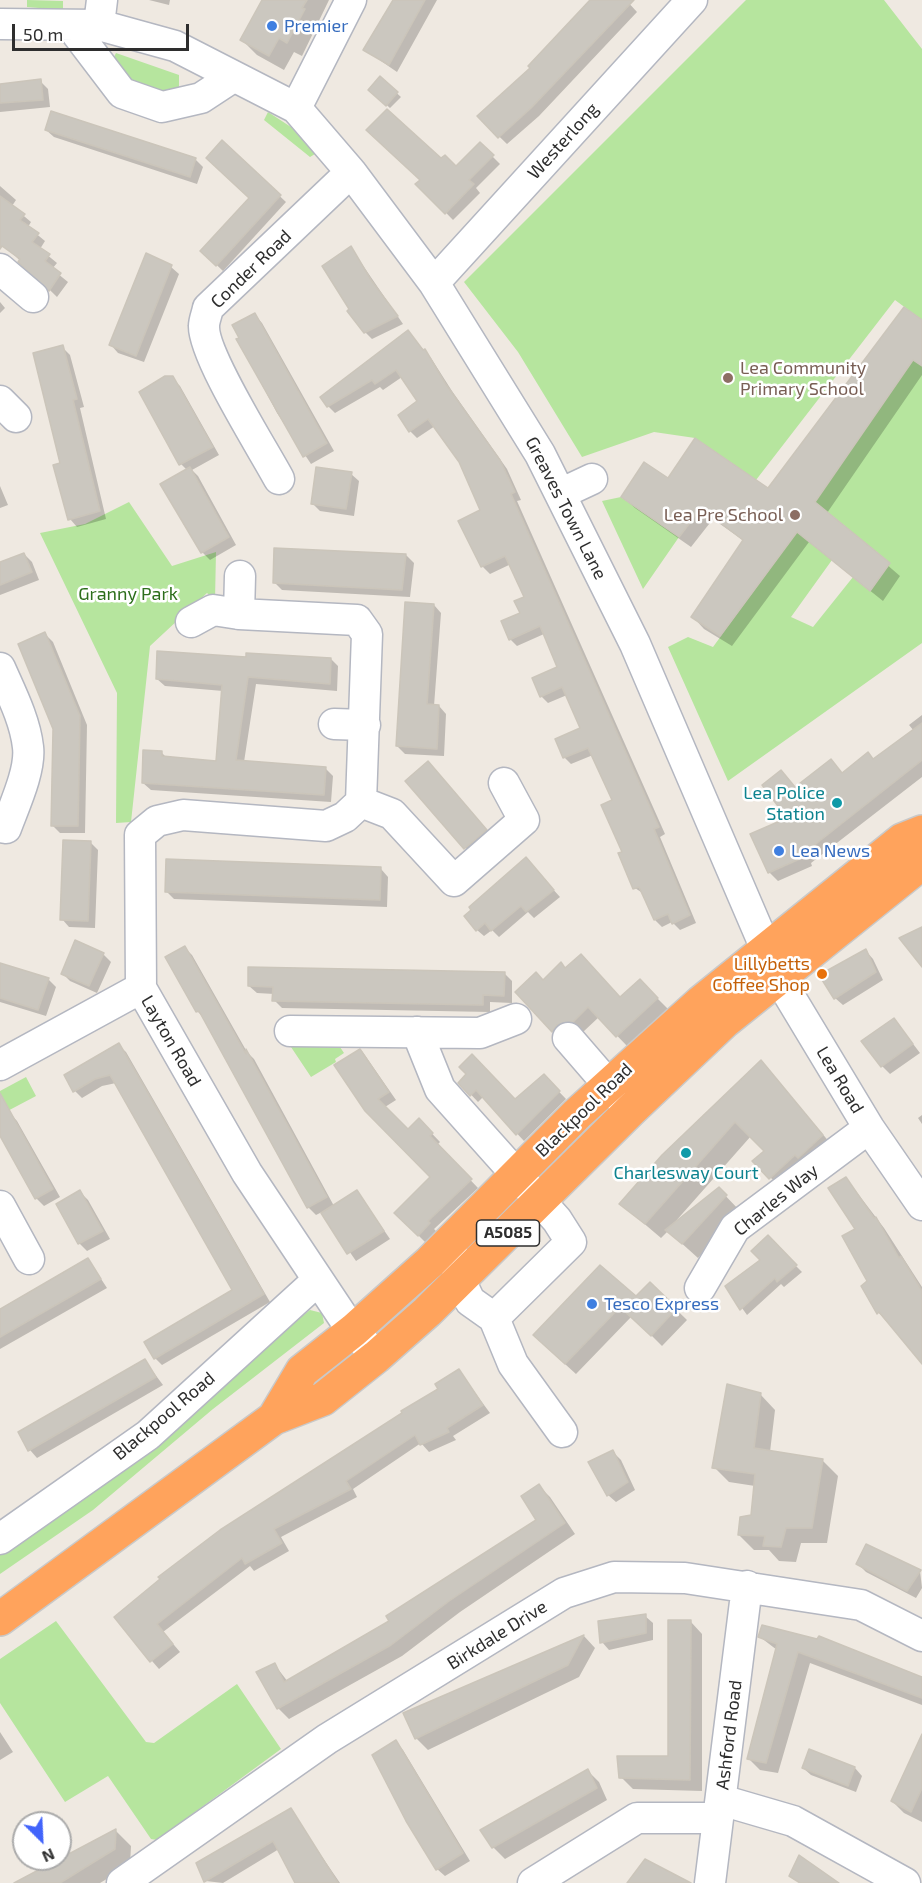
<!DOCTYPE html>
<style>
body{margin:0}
#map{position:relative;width:922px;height:1883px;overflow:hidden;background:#efe9e1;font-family:"Exo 2",sans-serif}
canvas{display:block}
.north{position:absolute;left:12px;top:1811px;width:60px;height:60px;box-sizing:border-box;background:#fff;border:2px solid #ababab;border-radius:50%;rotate:156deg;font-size:16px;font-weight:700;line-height:24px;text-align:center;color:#2e2e2e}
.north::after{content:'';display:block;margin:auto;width:21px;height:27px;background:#4264fb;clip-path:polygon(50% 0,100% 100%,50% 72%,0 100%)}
.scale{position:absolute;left:12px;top:24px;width:177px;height:27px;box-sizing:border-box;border:3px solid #2e2e2e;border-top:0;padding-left:8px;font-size:18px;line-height:21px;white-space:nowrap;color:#2e2e2e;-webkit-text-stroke:4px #fff;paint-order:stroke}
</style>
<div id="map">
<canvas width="922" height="1883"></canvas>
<div class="north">N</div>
<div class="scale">50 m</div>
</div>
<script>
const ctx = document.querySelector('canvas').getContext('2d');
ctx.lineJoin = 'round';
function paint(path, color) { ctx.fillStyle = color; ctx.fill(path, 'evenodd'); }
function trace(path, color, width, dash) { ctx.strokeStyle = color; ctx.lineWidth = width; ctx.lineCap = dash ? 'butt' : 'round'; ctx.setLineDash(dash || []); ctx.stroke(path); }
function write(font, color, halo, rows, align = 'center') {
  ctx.font = font + ' "Exo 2",sans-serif'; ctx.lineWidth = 5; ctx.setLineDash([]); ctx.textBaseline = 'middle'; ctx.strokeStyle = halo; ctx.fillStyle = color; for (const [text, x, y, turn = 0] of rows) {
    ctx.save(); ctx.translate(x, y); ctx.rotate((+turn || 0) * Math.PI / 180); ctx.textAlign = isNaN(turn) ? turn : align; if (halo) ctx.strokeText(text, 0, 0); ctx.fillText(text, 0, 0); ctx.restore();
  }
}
paint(new Path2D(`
 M27 0 63 1V10L27 7Z
 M746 0H884L922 49V320L895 300 756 480 695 438 654 432 582 457 518 352 464 282Z
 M116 53 179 75V89L155 96 130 84 114 57Z
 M268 112 291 127 315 154 310 157 264 120Z
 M913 360 922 366V643L728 781 668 647 688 637 713 647 797 532 832 560 791 617 813 627 853 577 871 590 890 563 815 502Z
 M621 497 679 537 643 589 602 501Z
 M129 502 172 566 216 552 215 600 207 593 150 646 131 822 116 823 117 693 40 533 85 524Z
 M289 1044 340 1047 344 1053 335 1059 336 1062 311 1077Z
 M26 1077 36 1096 0 1115V1091Z
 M310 1310 322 1313 324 1323 213 1409 93 1510 0 1574V1546Z
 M56 1621 146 1742 154 1743 237 1684 281 1749 157 1840 151 1839 108 1776 65 1802 0 1703V1659Z`), '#b6e59e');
paint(new Path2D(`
 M149 0H170L169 5Z
 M264 0H329L302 56 294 52 284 70 257 55 242 40Z
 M393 0H437L397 72 365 50Z
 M592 0H626L637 12 539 116 507 144 479 117 532 68Z
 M380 78 401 97 390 108 370 90Z
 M40 81 48 89 50 107 0 112V85Z
 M46 130 195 159 203 167 197 184 54 137Z
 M222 142 286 202 223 271 202 251 251 198Z
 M480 144 500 164 476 188 480 193 453 220 418 184 441 160 456 168Z
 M0 186 16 200 12 206 31 222 28 227 45 241 40 249 57 263 52 269 68 282 57 297 7 248 0 235Z
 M351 248 403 324 372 339 365 332Z
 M171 267 179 274 144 362 118 353 111 345Z
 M0 302 5 308 0 313Z
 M255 315 262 323 334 451 311 464 277 413 238 340Z
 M922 322V375L827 513 900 576 883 601 809 542 732 646 704 629 693 617 744 541 713 519 691 547 635 508 623 497 669 480 768 490Z
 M408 332 431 358 452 391 507 469 521 500 517 501 665 834 660 837 696 923 680 930 672 922 662 927 655 920 644 894 635 888 624 852 614 801 593 755 571 764 564 757 582 729 567 695 548 703 541 696 559 668 544 634 517 646 510 639 526 598 511 564 490 574 483 567 460 522 482 511 461 461 435 426 417 438 410 431 419 402 402 377 383 390 380 387 335 413 328 406Z
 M62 347 70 355 84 407 80 408 106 519 77 527 70 519 62 464Z
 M172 378 180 386 219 455 192 470 198 476 236 545 210 560 202 552 187 470 181 464Z
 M351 474 359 481 354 516 320 511 313 504Z
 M0 486 8 505 0 508Z
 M24 554 32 562 39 580 0 595V564Z
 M406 555 414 563 410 597 282 590 274 582Z
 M434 605 441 613 434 706H439L446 714 444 756 405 754 397 746Z
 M45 634 53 642 87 725 85 833H60L52 825 54 728Z
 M247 658 331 659 338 666 337 691 256 684 244 762 325 768 333 776 331 802 151 790 143 783 161 752 167 758 217 762 223 691 165 686 157 679Z
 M922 715V777L811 863 812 866 778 881 769 872 790 819 796 789 843 774 874 760 914 731 909 725Z
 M435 771 493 838 473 856 407 781Z
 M90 842 98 850 95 928 69 927 62 919Z
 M532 866 560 897 534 918 528 912 499 937 492 930 484 936 477 930Z
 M381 869 388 877 387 907 174 899 166 891Z
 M185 948 192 955 247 1052 254 1059 334 1206 357 1191 390 1239 356 1261 322 1212 316 1215 308 1207 205 1019 197 1011Z
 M866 951 873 959 883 980 843 1005 835 998Z
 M103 954 111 962 97 993 70 981 62 973Z
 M0 964 48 979 56 987 46 1016 0 1002Z
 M566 969 621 999 640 981 668 1009 628 1047 599 1017 583 1032 568 1035 563 1041 517 993Z
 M504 973 512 981V1003L490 1002V1012L282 1008 274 1000V994L257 993 249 986Z
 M901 1028 920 1053 890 1074 882 1066Z
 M118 1045 126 1052 270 1302 162 1365 155 1358 234 1290 116 1083 102 1086 82 1098 75 1091Z
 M362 1051 396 1100 385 1107 408 1131 419 1120 440 1142 437 1145 478 1188 434 1229 437 1232 426 1243 396 1213 432 1177 337 1065Z
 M761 1062 837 1151 786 1193 754 1161 766 1151 751 1136 675 1222 719 1189 741 1212 698 1258 668 1231 661 1238 621 1204Z
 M544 1076 566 1099 524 1141 483 1097 478 1102 460 1083 515 1100Z
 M10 1113 17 1121 60 1197 44 1206 36 1198 0 1133V1118Z
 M922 1115V1124L918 1118Z
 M846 1178 884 1228 922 1287V1361L879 1313 863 1286 869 1282Z
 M80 1192 88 1200 110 1239 87 1251 79 1243 58 1205Z
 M768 1238 802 1272 784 1287 781 1284 747 1315 727 1287 762 1261Z
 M88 1259 107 1288 0 1349V1310Z
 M650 1284 687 1320 662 1346 632 1316 576 1374 545 1346 636 1298Z
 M145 1361 163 1385 37 1458 30 1450Z
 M459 1371 490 1413 453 1436 456 1440 429 1452 421 1443 353 1489 357 1497 281 1537 289 1551 254 1571 250 1566 163 1632 180 1652 159 1669 152 1661 116 1617 440 1389Z
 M760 1394 775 1410 770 1452 822 1460 838 1476 827 1543H801L796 1562 779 1561 769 1550H754L739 1535 752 1516 755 1486 729 1482 714 1467Z
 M613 1452 621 1460 635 1490 616 1502 608 1495Z
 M539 1486 550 1497 575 1534 460 1612 402 1656 289 1719 278 1708 275 1665 288 1682 391 1622 538 1521Z
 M858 1564 920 1571 922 1588 916 1598 866 1572Z
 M645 1616 653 1623V1640L609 1650 602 1642Z
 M691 1622 702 1634V1791L633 1789 621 1777 669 1757Z
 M584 1636 595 1648 579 1677 428 1750 416 1738 405 1714Z
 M760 1637 919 1678 922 1676V1705L810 1663 778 1773 760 1770 748 1758 777 1650Z
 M0 1732 13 1752 0 1760Z
 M922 1738V1822L904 1813 892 1801Z
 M396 1742 403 1750 470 1861 445 1876 437 1869Z
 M810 1751 855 1768 862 1776 856 1792 811 1775 803 1768Z
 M588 1771 599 1782 607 1800 505 1859 493 1847Z
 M290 1810 340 1883H300L279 1849 223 1883 206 1881 198 1864Z
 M116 1831 131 1846 130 1865 100 1883H17Z`), '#0003');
const building = new Path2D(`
 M262 0H307L302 8 305 9 287 43 279 38 269 56 240 40Z
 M393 0H425L389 65 363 50Z
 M590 0H634L531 108 498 138 477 116 530 68 528 66Z
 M380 76 398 92 386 106 368 90Z
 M41 79 43 100 0 103V84Z
 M387 109 441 158 445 155 456 166 480 142 494 155 469 180 474 184 445 214 415 184 420 180 366 130Z
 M51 111 196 158 190 177 45 130Z
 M222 140 281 195 216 266 200 251 249 198 206 158Z
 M0 196 25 214 20 220 39 233 32 242 50 254 45 261 61 273 49 291 18 262 20 259 2 246 0 249Z
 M351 246 371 280 398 316 364 333 347 311 349 309 322 266Z
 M146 253 172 265 136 356 109 345Z
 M904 307 922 320V366L913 360 815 502 890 563 870 591 797 532 720 636 691 617 743 540 701 508 679 537 621 497 644 462 668 478 695 438 768 488Z
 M255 313 327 443 303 457 236 339 239 338 232 325Z
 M408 330 423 350 425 349 445 383 500 460 515 492 511 494 659 827 654 829 690 915 672 924 668 914 654 920 639 887 633 889 618 853 622 852 601 805 612 800 588 748 563 758 555 739 580 728 562 687 540 697 532 678 557 667 540 626 509 640 501 621 520 613 514 601 524 597 505 556 481 567 458 521 480 510 459 462 428 419 409 432 398 415 417 401 396 370 375 384 372 380 327 407 320 397Z
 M63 345 77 399 73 400 100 511 68 520 53 465 60 463 33 353Z
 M165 376H173L213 447 179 465 139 392Z
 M190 467 229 537 201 553 160 484Z
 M316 467 352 472 346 509 311 504Z
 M274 548 406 554 402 590 273 583Z
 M24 553 32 572 0 585V562Z
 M405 602 434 604 427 704 439 705 437 749 396 746Z
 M45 632 80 716 78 826H51L53 729 18 644Z
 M157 651 246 657V653L331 658 330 684 248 677 236 760 326 767 324 795 142 783 143 750 162 751V756L216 761 222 685 156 679Z
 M922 723V760L803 854 804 857 768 873 750 834 787 818 762 785 781 770 795 787 831 759 842 773 868 752 873 759Z
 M428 761 487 830 464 849 405 781Z
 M63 840 91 841 88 921 60 920Z
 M526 857 554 890 526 912 521 906 491 931 485 923 476 931 464 916 471 910 469 907Z
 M166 859 381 867 380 900 165 892Z
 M922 927V967L899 938Z
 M75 940 104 953 89 986 61 974Z
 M185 946 246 1054V1049L327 1197 307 1208 199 1011 196 1012 165 957Z
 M866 949 876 972 834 999 819 975Z
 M581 954 620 997 640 979 658 998 616 1037 588 1007 573 1022 557 1025 552 1032 515 992 536 972 543 980 561 962 565 968Z
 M0 963 49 978 38 1010 0 998Z
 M248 967 505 972 504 996 483 995V1005L272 1001 273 987 248 986Z
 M894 1018 913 1044 881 1067 861 1041Z
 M119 1043 264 1294 154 1359 144 1342 232 1290 110 1075 95 1079 73 1092 64 1075Z
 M360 1049 389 1092 378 1099 408 1129 419 1118 433 1133 430 1136 472 1179 428 1221 430 1223 418 1236 394 1213 430 1177 365 1111 334 1065Z
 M472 1054 515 1099 544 1074 560 1091 516 1135 476 1090 470 1096 458 1083 466 1074 459 1067Z
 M761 1060 823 1135 798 1158 795 1155 769 1179 752 1161 764 1151 735 1122 645 1224 619 1204 662 1155Z
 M0 1093 53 1189 35 1199 0 1136Z
 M846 1177 874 1218 876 1217 899 1258 901 1256 922 1291V1364L879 1312 877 1314 861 1286 867 1281 842 1236 855 1229 828 1188Z
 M719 1187 727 1195 682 1244 665 1230Z
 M80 1190 103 1231 78 1244 56 1204Z
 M357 1190 384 1231 347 1254 321 1213Z
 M768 1235 797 1265 777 1282 775 1278 740 1310 725 1286 760 1260 751 1251Z
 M88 1258 101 1279 0 1337V1309Z
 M600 1265 636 1296 650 1282 677 1308 651 1336 620 1307 565 1364 533 1335Z
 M145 1359 156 1377 28 1451 18 1432Z
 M459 1369 483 1405 447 1428 449 1432 420 1445 415 1435 346 1481 351 1489 274 1529 282 1543 245 1564 242 1558 157 1624 173 1644 150 1662 114 1617 160 1579 158 1577 220 1530 402 1413 401 1411 438 1389 435 1384Z
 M727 1384 761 1393 754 1448 823 1459 812 1528H786L781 1547 763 1546 765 1536 738 1535 740 1517 751 1515 755 1474 712 1468Z
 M613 1450 628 1482 607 1496 588 1462Z
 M539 1484 565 1523 449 1601 391 1645 277 1709 256 1672 275 1663 284 1682 389 1621 386 1616 536 1520 521 1496Z
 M866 1544 921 1570 907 1591 856 1564Z
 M646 1614V1633L600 1643 598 1621Z
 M668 1620H691L690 1780 619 1778 617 1756H668Z
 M762 1625 817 1639 819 1636 922 1677V1698L798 1652 766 1763 747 1759 777 1644 758 1637Z
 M584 1635 568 1665 415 1739 403 1713Z
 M922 1734V1788L911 1812 891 1801Z
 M396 1740 463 1853 436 1870 406 1821 372 1755Z
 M809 1749 855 1767 848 1786 802 1768Z
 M588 1769 597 1788 492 1848 480 1830Z
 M291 1808 338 1883H295L273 1841 204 1882 196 1863Z
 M116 1829 115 1849 60 1883H14Z
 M799 1855 839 1883H800L789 1876Z
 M645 1859 691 1883H627Z`);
paint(building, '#cbc7bf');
trace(building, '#cbc5ba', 1.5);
const minor = new Path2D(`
 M0 24 99 25 175 46 296 108 351 172 434 283 540 454 635 644 778 977 869 1128 922 1205
 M99 25 102 0
 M71 26 122 93 162 107 201 98 233 77
 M296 108 351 0
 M0 269 33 297
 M434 283 692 0
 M0 401 16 417
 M279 479C263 449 203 355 204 326 204 320 207 314 208 308L351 172
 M560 494 592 479
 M240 576 239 614 357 620 367 634 361 802
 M191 622 213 610 239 614
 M0 668C11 693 25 720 28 747 31 770 14 806 6 828L0 827
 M334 724 365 725
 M290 1031 480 1033 516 1019
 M417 1032 440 1089 557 1220 571 1242 494 1318 470 1301 460 1280 449 1242
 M568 1038 625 1104
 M0 1065 141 988
 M0 1206 29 1259
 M700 1288 735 1228 869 1128
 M494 1318 513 1364 562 1432
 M376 1357 343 1317 247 1173 141 988 140 835 157 821 183 815 326 826 345 817 361 802 392 814 454 881 524 820 504 783
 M0 1539 148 1435 318 1280
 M721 1800 793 1821 905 1883
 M122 1883 327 1739 564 1593 614 1577 685 1578 861 1605 922 1636
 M533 1883 637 1818H717
 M710 1883 747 1586`);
const highway = new Path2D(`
 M274 1418 302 1371 354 1330 430 1262 577 1114 701 1002 902 840 922 832
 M0 1619 274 1418 323 1399 376 1357 427 1312 631 1110 724 1022 922 863`);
trace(minor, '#b4b7c1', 33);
trace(highway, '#c9c9c9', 36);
trace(minor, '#fff', 30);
trace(highway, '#ffa35c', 33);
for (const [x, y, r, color] of [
 [272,26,6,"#3f7fe0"],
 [728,378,6,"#8d6e63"],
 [795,515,6,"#8d6e63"],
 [837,803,6,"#0f9aa8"],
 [779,851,6,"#3f7fe0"],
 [822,974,6,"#e8710a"],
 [686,1153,6,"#0f9aa8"],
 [592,1304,6,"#3f7fe0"]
]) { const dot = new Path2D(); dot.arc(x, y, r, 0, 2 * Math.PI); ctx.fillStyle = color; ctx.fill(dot); trace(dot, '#fff', 2); }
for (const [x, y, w] of [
 [508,1233,63]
]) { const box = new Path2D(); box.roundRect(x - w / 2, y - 13, w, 26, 4.5); ctx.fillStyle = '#fff'; ctx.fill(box); trace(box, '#2e2e2e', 1.5); }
write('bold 16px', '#2e2e2e', null, [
 ["A5085",508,1233]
]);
write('18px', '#366cbe', '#fff', [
 ["Premier",284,26],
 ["Lea News",791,851],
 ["Tesco Express",604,1304]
], 'left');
write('18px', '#2e2e2e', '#fff', [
 ["Westerlong",563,141,-48],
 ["Conder Road",251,269,-44],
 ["Greaves Town Lane",566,508,63],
 ["Layton Road",171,1041,60],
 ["Lea Road",840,1080,59],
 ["Blackpool Road",584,1110,-44],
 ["Charles Way",776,1200,-39],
 ["Blackpool Road",164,1416,-40],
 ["Birkdale Drive",497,1635,-32],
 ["Ashford Road",729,1735,-83]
]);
write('18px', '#785e54', '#fff', [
 ["Lea Community",740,368],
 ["Primary School",740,389],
 ["Lea Pre School",783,515,"right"]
], 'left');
write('18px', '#2c6e1b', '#fff', [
 ["Granny Park",128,594]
]);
write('18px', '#0d838f', '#fff', [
 ["Lea Police",825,793],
 ["Station",825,814],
 ["Charlesway Court",686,1173,"center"]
], 'right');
write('18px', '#c56008', '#fff', [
 ["Lillybetts",810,964],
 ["Coffee Shop",810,985]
], 'right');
</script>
